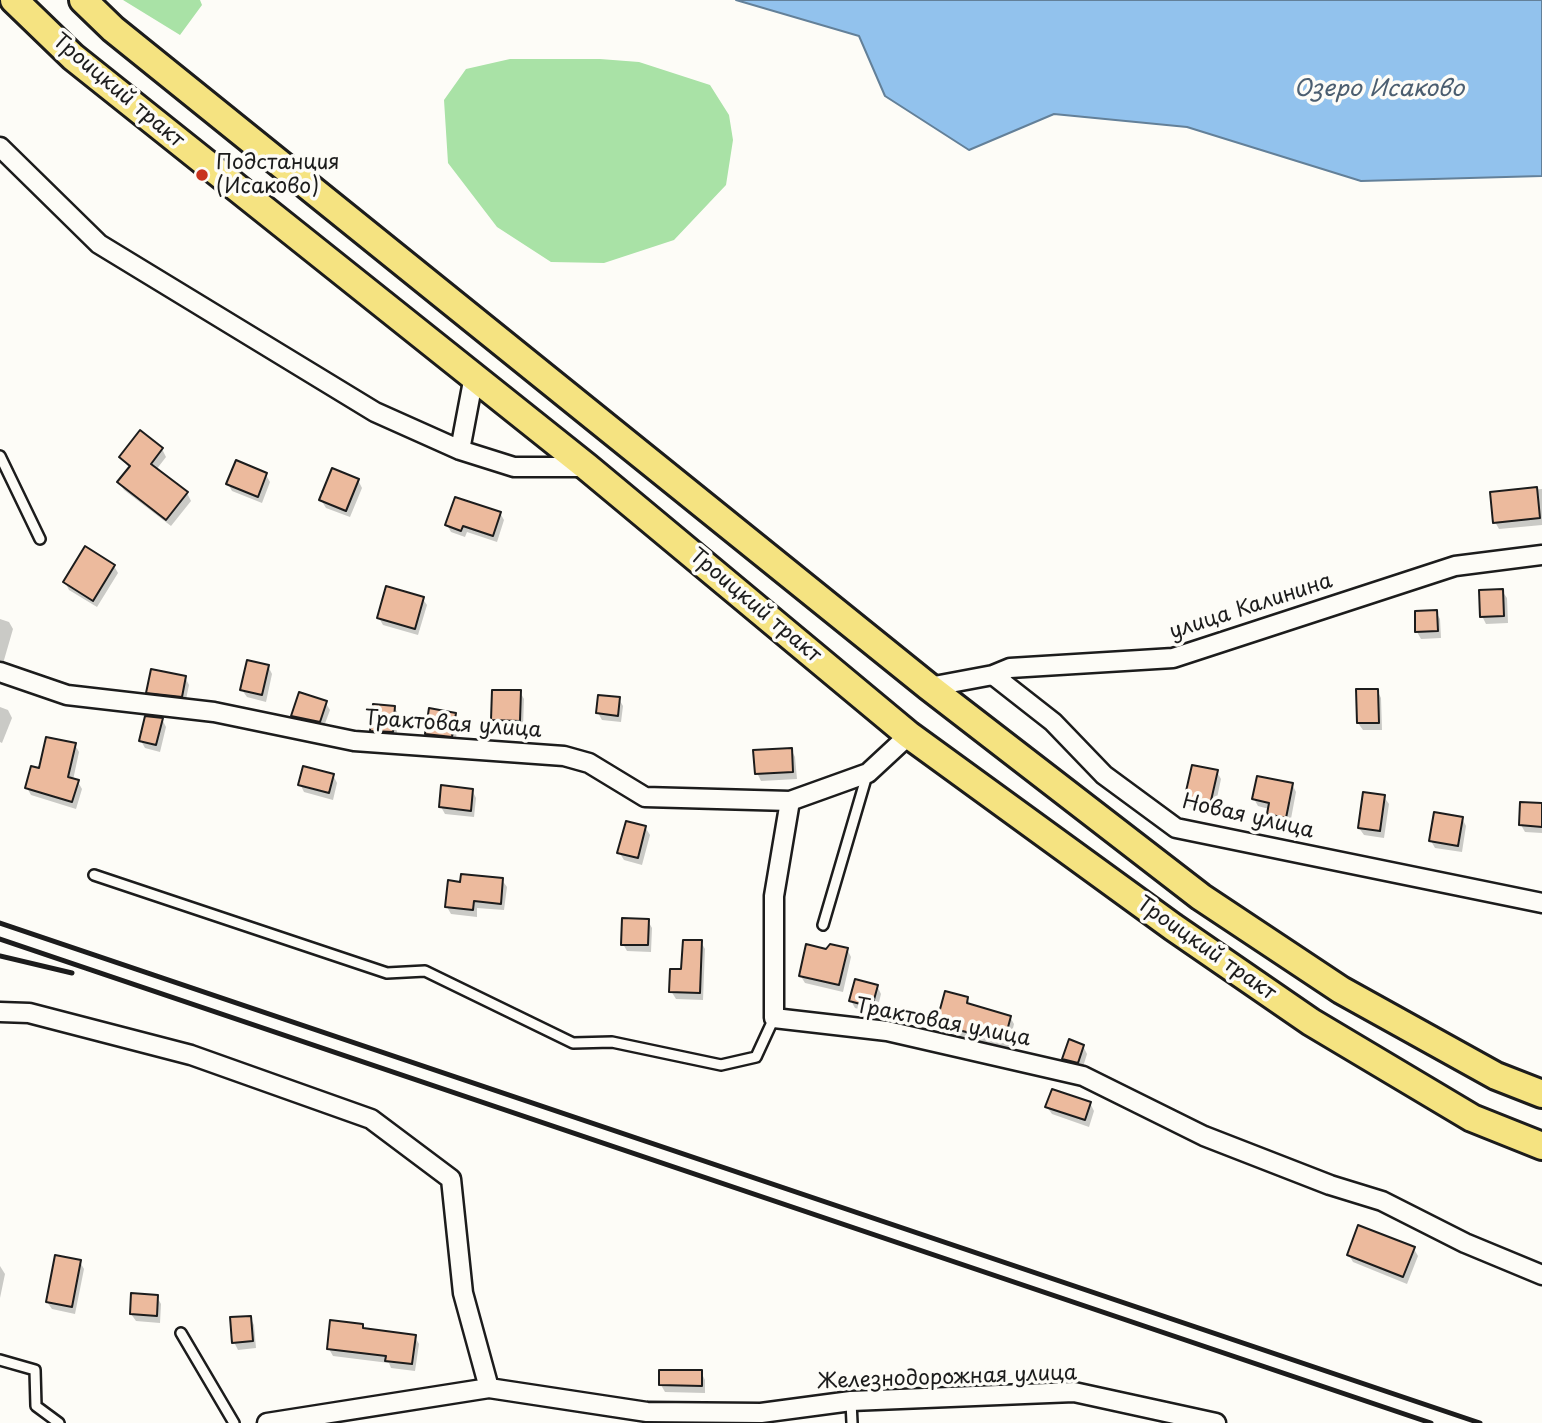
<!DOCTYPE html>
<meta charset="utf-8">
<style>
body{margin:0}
canvas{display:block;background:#fdfcf7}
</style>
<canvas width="1542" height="1423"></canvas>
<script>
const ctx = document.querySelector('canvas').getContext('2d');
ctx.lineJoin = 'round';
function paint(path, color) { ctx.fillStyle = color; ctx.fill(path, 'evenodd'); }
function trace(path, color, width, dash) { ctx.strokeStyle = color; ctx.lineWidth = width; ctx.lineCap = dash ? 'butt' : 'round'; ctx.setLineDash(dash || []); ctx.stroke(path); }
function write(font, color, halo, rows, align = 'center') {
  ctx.font = font + ' "Playpen Sans",sans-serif'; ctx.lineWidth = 7; ctx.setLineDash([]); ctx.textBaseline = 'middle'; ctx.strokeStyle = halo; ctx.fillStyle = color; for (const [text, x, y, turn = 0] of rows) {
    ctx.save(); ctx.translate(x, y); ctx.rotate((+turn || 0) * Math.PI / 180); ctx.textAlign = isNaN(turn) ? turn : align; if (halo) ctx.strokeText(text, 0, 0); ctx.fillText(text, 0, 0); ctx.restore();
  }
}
paint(new Path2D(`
 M123 0H200L202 5 180 35Z
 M510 59H600L639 62 710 85 729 115 733 140 726 185 674 240 604 263 551 262 497 227 448 163 444 100 466 69Z`), '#a9e2a6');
const water = new Path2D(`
 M736 0H1542V176L1361 181 1187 127 1054 114 969 150 885 96 859 36Z`);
paint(water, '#92c2ed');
trace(water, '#638099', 2);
paint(new Path2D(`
 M162 449 166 457 156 470 187 493 191 501 171 526 124 490 119 482 130 469 121 458Z
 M266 475 270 482 262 503 232 491 228 484Z
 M358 480 362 488 350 517 326 508 321 500Z
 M1542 489V525L1499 529 1495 522 1492 493Z
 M500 513 504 520 497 542 467 532 465 537 451 532 447 525Z
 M114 566 118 573 97 607 69 590 65 582Z
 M1502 591 1507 598 1508 623 1486 624 1482 616Z
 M422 598 427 605 418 635 383 625 379 618Z
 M1436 612 1440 619 1441 638 1421 639 1417 632Z
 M0 619 9 622 13 629 2 667 0 666Z
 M268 666 272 674 266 702 247 697 242 690Z
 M185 677 189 685 185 704 152 700 148 692Z
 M1377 690 1381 698 1382 730H1363L1358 723Z
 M520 692 524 699 523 728 497 727 493 720Z
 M619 699 623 706 621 722 602 720 598 713Z
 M325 702 330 710 323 729 297 724 293 716Z
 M0 707 8 710 12 718 2 743 0 742Z
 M394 707 399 715 396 739 376 738 372 730Z
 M455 714 459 722 455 743 431 741 427 733Z
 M162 719 166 727 160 752 145 748 141 741Z
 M75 745 79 752 73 780 78 782 82 789 76 809 31 795 27 788 41 770Z
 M791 749 795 757 797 779 761 781 757 773Z
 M1217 772 1221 779 1214 812 1190 807 1186 799Z
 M333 775 337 783 333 800 304 792 300 784Z
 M1292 784 1296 792 1290 824 1273 821 1269 814V809L1258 806 1254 799Z
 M472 790 476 798 474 817 445 814 441 807Z
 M1384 797 1389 804 1384 838 1364 835 1359 828Z
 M1542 805V833L1525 832 1521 825Z
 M1462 818 1466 826 1462 852 1435 848 1431 841Z
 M645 827 650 835 642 865 624 860 619 852Z
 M502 880 507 887 504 910 477 908V917L451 914 447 907 462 884Z
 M648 921 652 928 651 952 627 951 623 944Z
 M701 942 705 949 703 1000 676 999 671 991Z
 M847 949 851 957 843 992 805 983 800 975Z
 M877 986 881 994 876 1014 855 1008 851 1001Z
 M967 999 971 1006 1010 1017 1014 1024 1008 1049 943 1031 938 1024Z
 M1083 1046 1087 1054 1082 1070 1068 1066 1064 1059Z
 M1090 1103 1094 1111 1089 1127 1052 1114 1047 1107Z
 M1414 1249 1418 1256 1407 1284 1353 1262 1349 1255Z
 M80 1262 84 1269 75 1314 52 1309 47 1302Z
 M0 1266 5 1274 0 1298Z
 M157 1297 161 1304 160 1323 136 1321 131 1314Z
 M250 1317 254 1325 256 1348 238 1350 234 1342Z
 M362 1326 365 1330 415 1337 419 1344 415 1371 391 1368 389 1363 333 1356 329 1349Z
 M701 1372 705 1380V1393L665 1392 661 1385Z`), '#0003');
const building = new Path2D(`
 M140 430 163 448 151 464 188 492 166 520 117 482 130 466 119 457Z
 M236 460 267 473 258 497 226 484Z
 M332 468 359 479 346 511 319 500Z
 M1537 487 1540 518 1493 523 1490 492Z
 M455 497 501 512 493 536 463 526 461 531 445 525Z
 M85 546 115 565 93 601 63 582Z
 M386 586 424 597 415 629 377 618Z
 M1503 589 1504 616 1480 617 1479 590Z
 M1437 610 1438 631 1415 632V611Z
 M247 660 269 665 262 695 240 690Z
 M151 669 186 676 182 697 146 693Z
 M1356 689H1378L1379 723H1357Z
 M492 690H521L520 721 491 720Z
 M299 692 327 701 320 722 291 716Z
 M598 695 620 697 618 716 596 713Z
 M373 704 395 706 393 732 370 731Z
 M429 708 456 713 452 737 425 734Z
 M145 716 163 718 156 745 139 741Z
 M46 737 76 743 68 777 79 780 72 802 25 788 31 766 39 768Z
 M792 748 793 772 755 774 753 750Z
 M1192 765 1218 770 1210 805 1184 800Z
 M303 766 334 774 329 793 298 785Z
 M1257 776 1293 783 1286 818 1267 814 1269 803 1252 799Z
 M441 785 473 789 471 811 439 807Z
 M1363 792 1385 795 1380 831 1358 828Z
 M1520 802 1542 803V827L1519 825Z
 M1434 812 1463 817 1458 846 1429 841Z
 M626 821 646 826 638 858 617 853Z
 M461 874 503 878 501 904 474 901 473 910 445 907 448 880 460 882Z
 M622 918 649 919 648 945H621Z
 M683 940H702L700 993 669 992 670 969H681Z
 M806 944 826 949 830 944 848 948 839 985 799 976Z
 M855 979 878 985 872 1007 849 1001Z
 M945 991 968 997 967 1003 1011 1016 1004 1042 936 1024Z
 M1069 1039 1084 1045 1078 1063 1062 1059Z
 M1052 1089 1091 1102 1085 1120 1045 1107Z
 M1358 1225 1415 1247 1403 1277 1347 1255Z
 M55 1255 81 1260 72 1307 46 1302Z
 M131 1293 158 1295 157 1316 130 1314Z
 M251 1316 253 1341 232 1343 230 1317Z
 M330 1320 363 1324V1328L416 1335 412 1364 385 1361 386 1356 327 1349Z
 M659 1370H702V1386L659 1385Z`);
paint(building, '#ecba9d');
trace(building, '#1c1c1c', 2);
const lane = new Path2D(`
 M0 456 40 539
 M94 875 387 973 425 971 573 1043 612 1042 721 1065 756 1057 774 1018
 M823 925 867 775
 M181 1333 234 1423
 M0 1360 35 1370 36 1406 59 1423
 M851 1401 852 1423`);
const street = new Path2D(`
 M0 147 99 244 375 412 460 450 514 467H587
 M460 450 474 376
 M0 672 67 695 214 712 354 741 564 756 589 763 645 797 790 801 774 896V1018L887 1031 1083 1076 1204 1136 1330 1185 1382 1201 1465 1243 1542 1275
 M993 675 1053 722 1104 775 1176 828 1542 903
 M929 687 993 675 1010 668 1173 658 1455 566 1542 555
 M790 801 868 773 909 735
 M0 1012 29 1013 191 1055 371 1119 451 1179 463 1293 489 1388
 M267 1423 489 1388 647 1412 761 1413 851 1401 1074 1392 1216 1423`);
const primary = new Path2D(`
 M14 0 73 57 587 467 909 735 1173 927 1311 1022 1472 1118 1542 1146
 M83 0 113 29 929 687 1201 897 1341 990 1496 1076 1542 1094`);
trace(lane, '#1c1c1c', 14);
trace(street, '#1c1c1c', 23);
trace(primary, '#1c1c1c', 32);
trace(lane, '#fdfcf7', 9);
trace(street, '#fdfcf7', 18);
trace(primary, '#f5e381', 26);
trace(new Path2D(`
 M0 923 1480 1423
 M0 939 1431 1423
 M0 956 72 973`), '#1c1c1c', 5);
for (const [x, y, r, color] of [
 [202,175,7,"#c8321e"]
]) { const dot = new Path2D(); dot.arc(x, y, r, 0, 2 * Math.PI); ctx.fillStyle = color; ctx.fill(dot); trace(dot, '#fdfcf7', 2.5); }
write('21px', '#1c1c1c', '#fdfcf7', [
 ["Троицкий тракт",118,91,40],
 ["Троицкий тракт",755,606,40],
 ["улица Калинина",1251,607,-18],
 ["Трактовая улица",453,725,4],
 ["Новая улица",1248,817,13],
 ["Троицкий тракт",1206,949,35],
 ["Трактовая улица",943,1023,11],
 ["Железнодорожная улица",947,1378,-2]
]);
write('21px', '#1c1c1c', '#fdfcf7', [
 ["Подстанция",216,163],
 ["(Исаково)",216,187]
], 'left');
write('italic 23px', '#4b5e70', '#fdfcf7', [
 ["Озеро Исаково",1379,90]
]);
</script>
